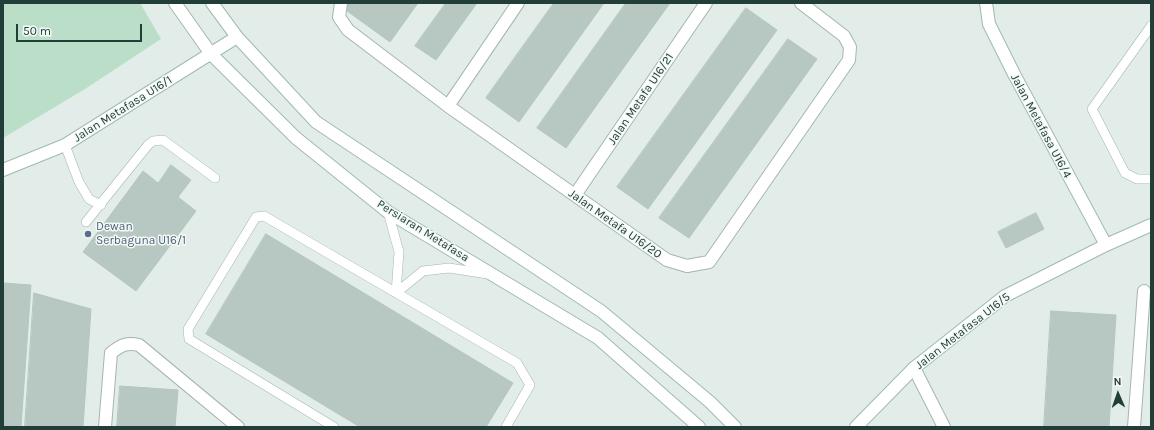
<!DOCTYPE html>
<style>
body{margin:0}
#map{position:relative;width:1154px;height:430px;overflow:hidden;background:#e2ede9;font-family:Karla,sans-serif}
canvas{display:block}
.frame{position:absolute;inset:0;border:4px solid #223e39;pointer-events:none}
.north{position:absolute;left:1098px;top:374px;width:40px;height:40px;-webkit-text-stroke:3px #f3f9f6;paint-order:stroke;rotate:358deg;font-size:11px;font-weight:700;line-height:16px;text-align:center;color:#223e39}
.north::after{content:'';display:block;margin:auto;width:14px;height:18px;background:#223e39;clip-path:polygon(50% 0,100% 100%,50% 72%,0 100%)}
.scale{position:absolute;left:16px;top:24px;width:126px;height:18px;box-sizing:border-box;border:2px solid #223e39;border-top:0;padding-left:5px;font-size:12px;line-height:14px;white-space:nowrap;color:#223e39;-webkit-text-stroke:3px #f3f9f6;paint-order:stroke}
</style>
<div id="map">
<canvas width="1154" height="430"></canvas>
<div class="frame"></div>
<div class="north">N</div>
<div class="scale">50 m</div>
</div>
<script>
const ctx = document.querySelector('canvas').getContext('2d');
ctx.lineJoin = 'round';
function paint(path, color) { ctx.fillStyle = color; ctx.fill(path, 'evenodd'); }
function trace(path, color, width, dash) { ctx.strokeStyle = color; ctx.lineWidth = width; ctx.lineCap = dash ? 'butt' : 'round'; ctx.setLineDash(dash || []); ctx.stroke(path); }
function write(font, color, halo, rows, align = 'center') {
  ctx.font = font + ' Karla,sans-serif'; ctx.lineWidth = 3; ctx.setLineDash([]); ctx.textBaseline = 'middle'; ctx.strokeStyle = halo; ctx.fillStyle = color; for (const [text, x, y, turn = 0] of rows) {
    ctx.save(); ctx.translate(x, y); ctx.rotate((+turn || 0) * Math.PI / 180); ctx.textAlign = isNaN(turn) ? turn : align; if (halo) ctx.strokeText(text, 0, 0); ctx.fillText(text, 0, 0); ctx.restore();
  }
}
paint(new Path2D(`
 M3 3H140L161 39 85 89 3 138Z`), '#bbdec8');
const building = new Path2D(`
 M347 3H418L390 42 343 8Z
 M446 3H477L436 60 415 46Z
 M554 3H604L519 122 486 98Z
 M626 3H670L566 148 537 128Z
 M746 8 777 30 648 209 617 187Z
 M788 39 817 59 689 238 659 218Z
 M171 165 191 180 178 197 196 211 136 291 83 252 143 171 158 183Z
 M1036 213 1044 229 1006 248 998 232Z
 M266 234 513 383 486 427H360L206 334Z
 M3 283 31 285 21 427H3Z
 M34 293 91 309 83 427H25Z
 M1051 311 1116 315 1109 427H1044Z
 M120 386 178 390 175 427H117Z`);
paint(building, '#b7c7c2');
trace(building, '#b5c6c1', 1);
const lane = new Path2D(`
 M1151 26 1092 109 1125 173 1137 179H1151
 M65 145 79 182 89 199 101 205
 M388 212 399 252 396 293
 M86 222 148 145 153 141 163 140 215 178
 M396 293 423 271 449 268 488 274
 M334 427 189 339 188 329 256 217 264 216 517 363 530 385 506 427`);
const street = new Path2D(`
 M341 3 339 17 348 30 448 106 667 260 687 266 709 262 849 60 850 47 844 36 801 3
 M448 106 518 3
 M575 195 706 3
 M914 368 944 427
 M105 427 111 353C121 345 127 342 139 345L238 427
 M1134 427 1144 291`);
const secondary = new Path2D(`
 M175 3 211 54 296 138 388 212 598 338 699 427
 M212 3 237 37 316 122 601 311 710 402 735 427
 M986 3 989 24 1014 74 1106 245
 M3 170 65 145 237 37
 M856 427 914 368 1005 296 1106 245 1151 225`);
trace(lane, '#a5b5b1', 10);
trace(street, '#a5b5b1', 14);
trace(secondary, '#a0b9b2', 14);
trace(lane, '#fff', 9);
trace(street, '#fff', 12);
trace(secondary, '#fff', 12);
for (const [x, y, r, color] of [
 [88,234,4,"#5c6f8a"]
]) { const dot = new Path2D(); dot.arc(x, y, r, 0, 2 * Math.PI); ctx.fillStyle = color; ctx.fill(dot); trace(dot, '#f3f9f6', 1.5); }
write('12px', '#223e39', '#f3f9f6', [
 ["Jalan Metafa U16/21",641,99,-56],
 ["Jalan Metafasa U16/1",123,109,-32],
 ["Jalan Metafasa U16/4",1041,126,62],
 ["Jalan Metafa U16/20",615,224,35],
 ["Persiaran Metafasa",423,231,32],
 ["Jalan Metafasa U16/5",963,331,-38]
]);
write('12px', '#4e5e75', '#f3f9f6', [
 ["Dewan",96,227],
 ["Serbaguna U16/1",96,241]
], 'left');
</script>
